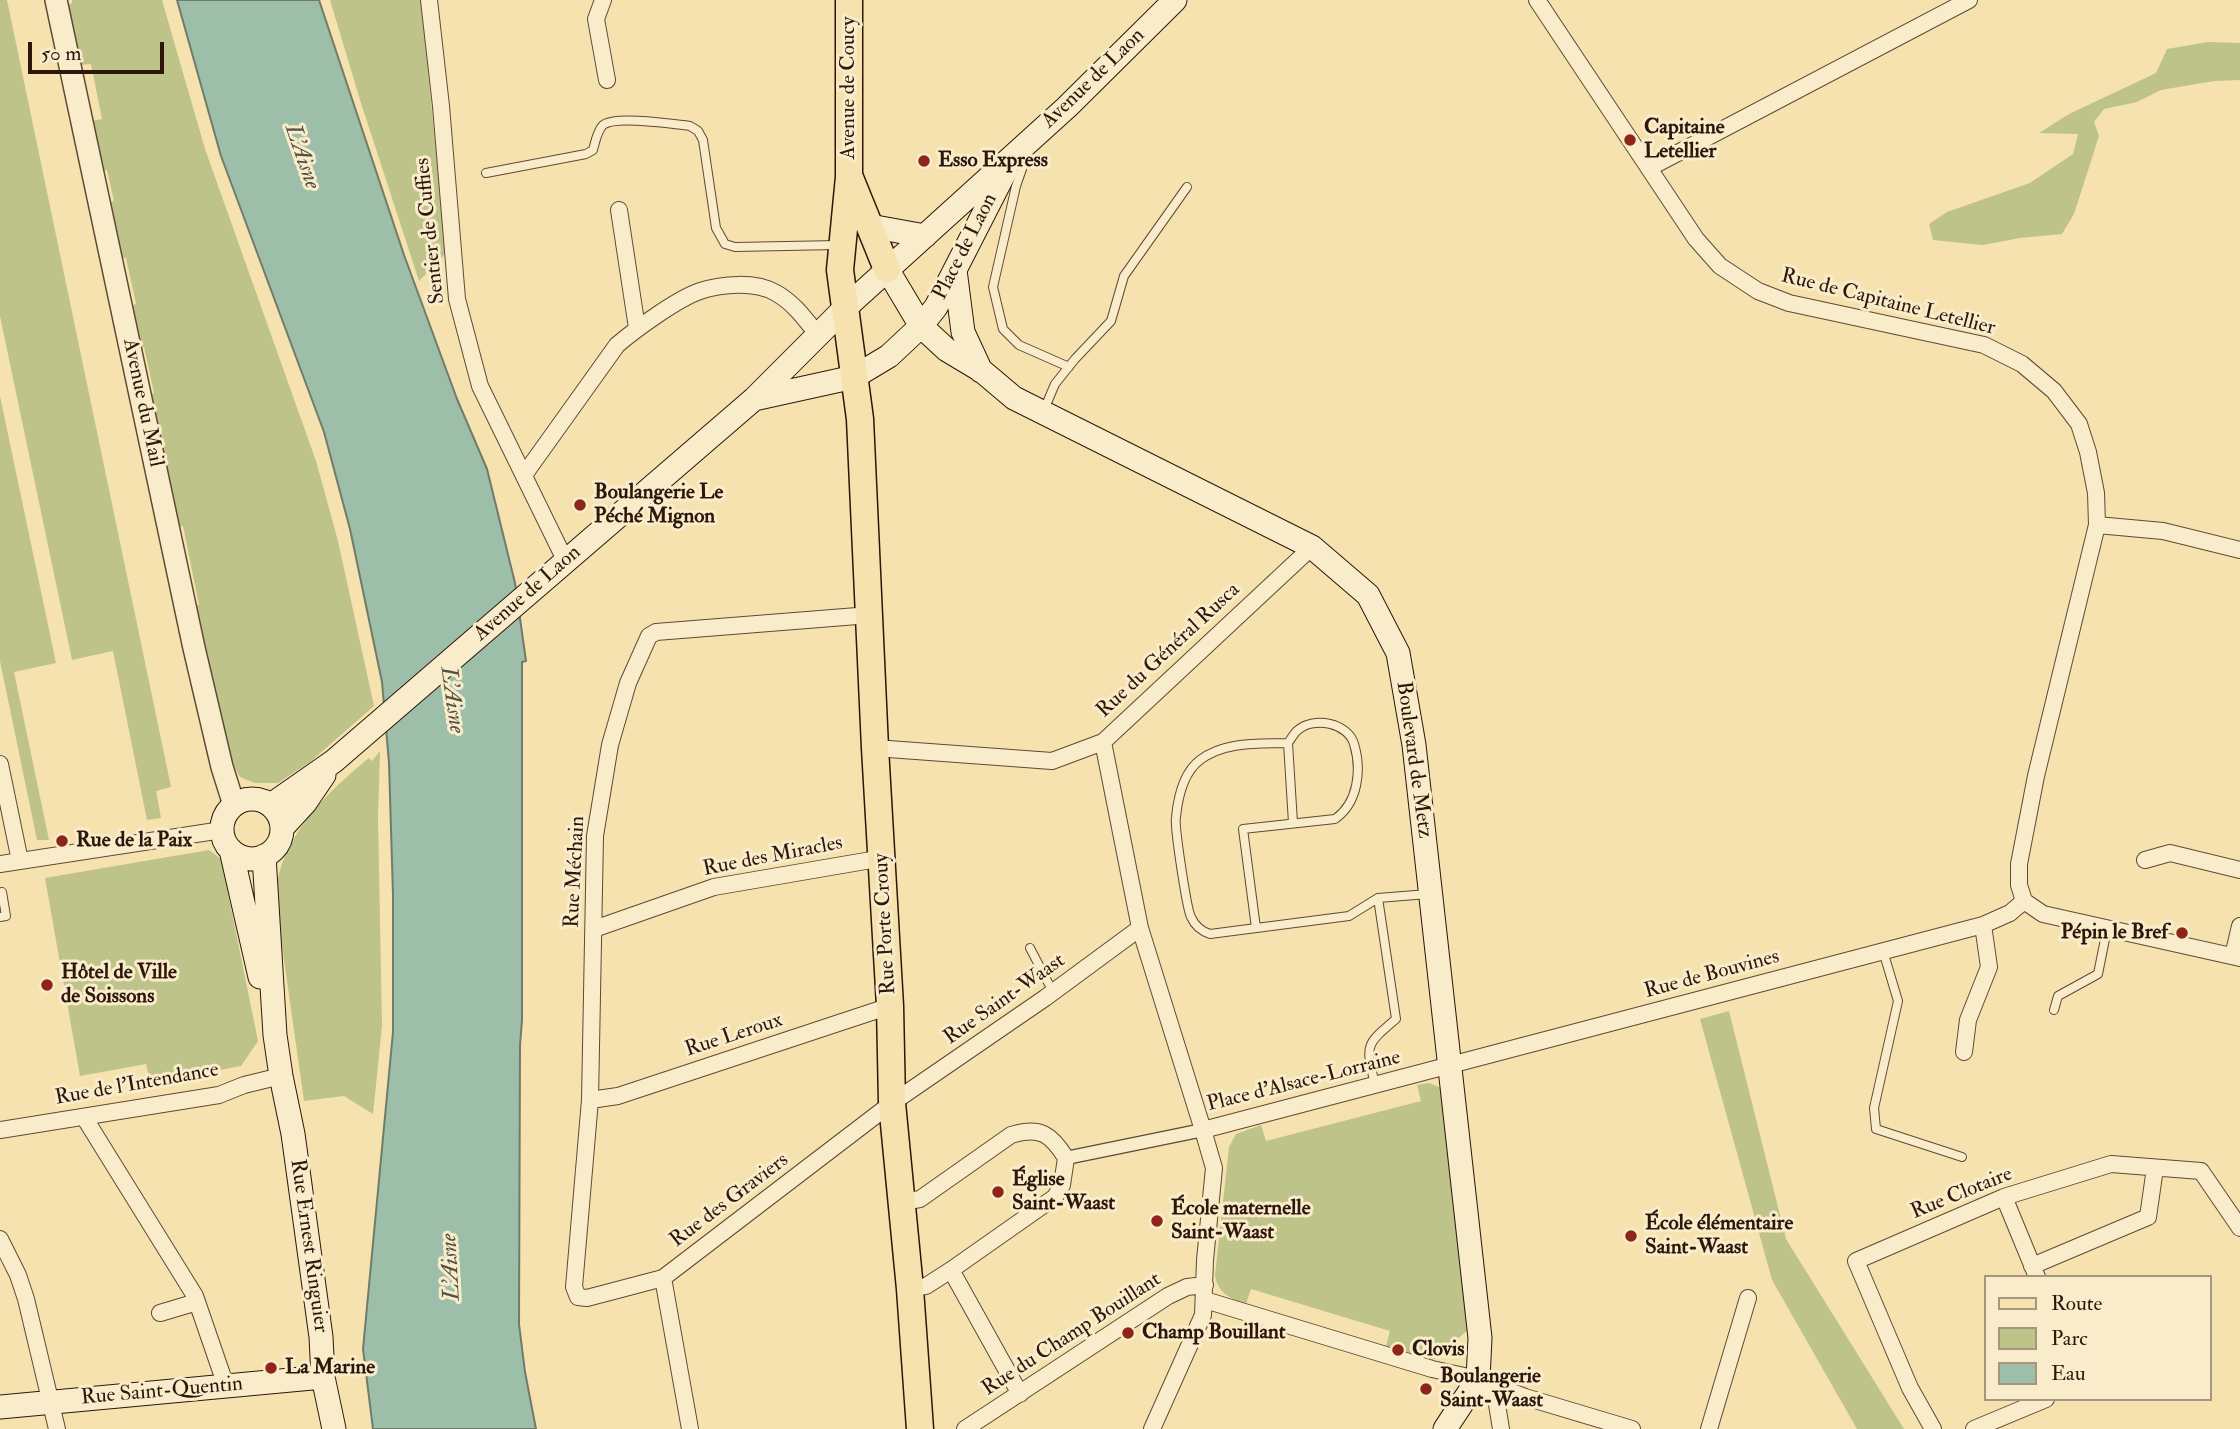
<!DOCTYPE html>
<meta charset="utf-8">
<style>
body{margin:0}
#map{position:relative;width:2240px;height:1429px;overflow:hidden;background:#f5e2af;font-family:"IM FELL Double Pica",serif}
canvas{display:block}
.legend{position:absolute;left:1984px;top:1275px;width:228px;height:126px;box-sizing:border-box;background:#f8eccb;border:2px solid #a7967e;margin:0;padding:9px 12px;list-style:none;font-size:21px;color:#2e160b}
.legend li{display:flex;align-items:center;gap:14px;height:35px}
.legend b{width:35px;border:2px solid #a7967e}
.scale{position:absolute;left:28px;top:42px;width:136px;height:32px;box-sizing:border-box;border:4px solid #2e160b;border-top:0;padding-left:9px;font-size:21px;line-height:24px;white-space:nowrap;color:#2e160b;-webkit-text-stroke:5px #f8eccb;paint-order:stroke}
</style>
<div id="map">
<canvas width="2240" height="1429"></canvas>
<ul class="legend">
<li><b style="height:9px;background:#f5e2af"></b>Route</li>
<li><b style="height:19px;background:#bec389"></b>Parc</li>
<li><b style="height:19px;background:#9dbea8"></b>Eau</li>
</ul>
<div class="scale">50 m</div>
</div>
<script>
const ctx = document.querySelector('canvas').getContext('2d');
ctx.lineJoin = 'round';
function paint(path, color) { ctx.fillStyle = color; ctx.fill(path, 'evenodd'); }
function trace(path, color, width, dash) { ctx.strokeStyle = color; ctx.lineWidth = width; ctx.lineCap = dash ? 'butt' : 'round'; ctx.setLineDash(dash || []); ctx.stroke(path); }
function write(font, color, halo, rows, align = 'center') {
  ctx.font = font + ' "IM FELL Double Pica",serif'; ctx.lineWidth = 6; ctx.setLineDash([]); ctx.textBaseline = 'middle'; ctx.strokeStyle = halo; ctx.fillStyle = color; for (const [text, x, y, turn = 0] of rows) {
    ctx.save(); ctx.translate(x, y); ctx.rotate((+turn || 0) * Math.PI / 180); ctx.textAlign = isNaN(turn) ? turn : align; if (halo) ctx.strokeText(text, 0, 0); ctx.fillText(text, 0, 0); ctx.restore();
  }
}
paint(new Path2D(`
 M0 0H7L171 787 156 791 161 818 147 820 113 651 72 660 0 316Z
 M72 0H162L205 149 316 461 338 541 374 706 310 762 278 783H255L240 777 230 761 194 606 199 605 183 526 177 527 149 394 154 393 144 347H139L131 306 136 304 126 258H120L109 202 114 201 107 170 102 171 92 121 102 119 91 64 80 65 67 5 72 3Z
 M330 0H421L446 253 419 281 361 103Z
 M2208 42 2240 43V80L2214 81 2161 90 2137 102 2104 109 2094 122 2099 136 2074 214 2062 234 2020 238 1983 245 1933 240 1929 224 1947 212 2030 183 2073 154 2078 134 2039 133 2069 114 2156 73 2167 49Z
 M0 396 56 663 14 672 49 840H37L0 661Z
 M380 751 378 817 382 1026 373 1114 344 1096 304 1101 276 903C274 843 326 793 369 758L372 761Z
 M209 850 221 859 258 1041 241 1066 150 1083 146 1064 80 1076 45 878Z
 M1729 1011 1786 1239 1904 1429H1857L1772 1280 1700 1019Z
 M1429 1083 1444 1089 1476 1323 1433 1360 1386 1346 1390 1331 1251 1289 1246 1304C1230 1299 1217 1292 1215 1275L1229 1147 1236 1134 1261 1125 1266 1141 1421 1101 1417 1085Z`), '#bec389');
const water = new Path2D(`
 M177 0H319L404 255 457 399 487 469 515 583 526 661 522 662V1020L520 1045 519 1324 525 1372 536 1429H373L363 1349 393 1032V895L389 763 382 682 350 529 324 432 221 156Z`);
paint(water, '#9dbea8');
trace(water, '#717b69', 2);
const service = new Path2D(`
 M1028 152 1016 186 993 287 1003 329 1019 345 1069 367
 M486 173 586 154 593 150C595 143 597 131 603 125 615 115 673 124 690 126L698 131 703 140 716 228 725 244 735 247 838 245
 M1044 410 1055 384 1075 359 1111 321 1124 276 1187 187
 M1288 743 1293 823
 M0 917 6 916 2 892
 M1256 928 1243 829 1335 819C1358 803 1362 770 1354 744 1348 723 1314 716 1298 730 1294 733 1291 739 1288 743 1259 744 1225 741 1200 760 1184 772 1178 797 1176 817 1174 826 1187 910 1191 917 1195 926 1201 931 1210 934L1349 916 1378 898 1428 894
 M1030 948 1053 992
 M1883 951 1898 1001 1874 1108 1876 1129 1962 1157
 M2054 1010 2058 996 2098 974 2107 929
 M1375 1085C1366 1045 1364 1046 1396 1019L1378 898`);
const pedestrian = new Path2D(`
 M1066 1158 1203 1130`);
const minor = new Path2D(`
 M429 0 441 106 457 299 480 386 566 562
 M603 0 596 19 607 80
 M1537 0 1696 239 1720 266 1758 291 1789 303 1984 345 2022 364 2054 391 2079 424 2088 452 2096 493 2097 525 2036 776 2019 864V885L2024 901
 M1649 168 1969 0
 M619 210 637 328
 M524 475 617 345C636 329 677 299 700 291 722 284 755 281 776 293 794 303 805 319 818 335
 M2097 525 2163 531 2240 550
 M870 615 656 632 649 636 628 683 610 745 595 836 590 1100 574 1287 578 1297 587 1298 663 1278 892 1103 1045 998 1140 928
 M1103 742 1140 928 1203 1130
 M875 748 1052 761 1103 742 1312 547
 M0 764 20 861
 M2145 860 2170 853 2240 870
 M0 864 222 830
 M2024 901 2043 914 2240 958
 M594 929 714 887 883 858
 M2233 956 2240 926
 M1964 1052 1968 1020 1989 967 1983 925
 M590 1100 618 1096 890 1006
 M84 1117 195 1296 226 1386
 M0 1130 219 1095 244 1085 281 1076
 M2004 1197 2037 1277
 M902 1202 920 1199 1011 1135C1040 1126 1051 1134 1066 1158L1062 1185 1055 1197 951 1270 926 1286 910 1289
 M0 1239 18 1275 26 1299 57 1429
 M2032 1266 2148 1217 2155 1168
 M951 1270 1020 1394
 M663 1278 690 1429
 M1205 1300 1432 1369 1478 1379 1525 1397 1632 1429
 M160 1313 197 1302
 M1482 1383 1496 1398 1501 1429
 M965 1429 1168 1296 1187 1287 1205 1285
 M1152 1429 1203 1315 1205 1260 1214 1168 1203 1130 1983 925 2010 913 2024 901
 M1709 1429 1748 1298
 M1933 1429 1910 1388 1856 1261 2004 1197 2111 1164 2201 1171 2240 1228
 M1974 1429 2046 1399`);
const tertiary = new Path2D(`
 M56 0 194 648 222 767 234 805`);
const secondary = new Path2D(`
 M870 226 925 236
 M887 269 921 326 947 350 982 371 1014 398 1312 547 1368 595 1398 653 1414 745 1480 1338 1478 1379 1445 1429
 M955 270 963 332 981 371
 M754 399 854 377 889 356 921 326 936 307 1006 170
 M222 829a30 30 0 1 1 60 0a30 30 0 1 1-60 0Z
 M271 805 334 761 754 399 844 309 1067 107 1175 0
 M282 828 305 803 324 775
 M231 850 260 977
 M264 856 275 1035 281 1076 293 1134 321 1337 323 1377 334 1429
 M0 1407 323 1377`);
const primary = new Path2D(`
 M849 0V177L840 270 860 419 875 748 890 1006 892 1103 910 1289 920 1429
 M850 178 887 269`);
trace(service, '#604934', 10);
trace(pedestrian, '#604934', 15);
trace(minor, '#604934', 18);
trace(tertiary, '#604934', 24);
trace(secondary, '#2e160b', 25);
trace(primary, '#2e160b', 29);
trace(service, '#f8eccb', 8);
trace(pedestrian, '#f8eccb', 12);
trace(minor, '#f8eccb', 16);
trace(tertiary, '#f8eccb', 21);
trace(secondary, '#f8eccb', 23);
trace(primary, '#f5e2af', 26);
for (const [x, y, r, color] of [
 [1630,140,7,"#8f2418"],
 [924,161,7,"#8f2418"],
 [580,505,7,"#8f2418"],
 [62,841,7,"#8f2418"],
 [2182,933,7,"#8f2418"],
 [47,985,7,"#8f2418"],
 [998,1192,7,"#8f2418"],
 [1157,1221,7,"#8f2418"],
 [1631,1236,7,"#8f2418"],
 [1128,1333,7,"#8f2418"],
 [1398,1350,7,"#8f2418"],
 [271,1368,7,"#8f2418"],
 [1426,1389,7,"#8f2418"]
]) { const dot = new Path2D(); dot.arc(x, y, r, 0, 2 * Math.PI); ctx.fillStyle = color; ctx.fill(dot); trace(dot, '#f8eccb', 2.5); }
write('21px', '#2e160b', '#f8eccb', [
 ["Avenue de Laon",1094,79,-44],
 ["Avenue de Coucy",849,88,-90],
 ["Sentier de Cuffies",431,231,-96],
 ["Place de Laon",966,247,-63],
 ["Rue de Capitaine Letellier",1888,303,14],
 ["Avenue du Mail",142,403,78],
 ["Avenue de Laon",528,594,-41],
 ["Rue du Général Rusca",1169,651,-43],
 ["Boulevard de Metz",1413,760,82],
 ["Rue des Miracles",773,857,-11],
 ["Rue Méchain",576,872,-87],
 ["Rue Porte Crouy",886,924,-93],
 ["Rue de Bouvines",1712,975,-15],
 ["Rue Saint-Waast",1005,1000,-35],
 ["Rue Leroux",734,1036,-18],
 ["Place d'Alsace-Lorraine",1304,1082,-14],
 ["Rue de l'Intendance",137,1085,-10],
 ["Rue Clotaire",1962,1194,-22],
 ["Rue des Graviers",730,1201,-37],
 ["Rue Ernest Ringuier",308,1246,82],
 ["Rue du Champ Bouillant",1072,1335,-33],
 ["Rue Saint-Quentin",162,1392,-5]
]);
write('bold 21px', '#2e160b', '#f8eccb', [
 ["Capitaine",1644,128],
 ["Letellier",1644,152],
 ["Esso Express",938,161],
 ["Boulangerie Le",594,493],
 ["Péché Mignon",594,517],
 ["Rue de la Paix",76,841],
 ["Pépin le Bref",2168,933,"right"],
 ["Hôtel de Ville",61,973],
 ["de Soissons",61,997],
 ["Église",1012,1180],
 ["Saint-Waast",1012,1204],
 ["École maternelle",1171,1209],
 ["Saint-Waast",1171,1233],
 ["École élémentaire",1645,1224],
 ["Saint-Waast",1645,1248],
 ["Champ Bouillant",1142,1333],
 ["Clovis",1412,1350],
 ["La Marine",285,1368],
 ["Boulangerie",1440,1377],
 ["Saint-Waast",1440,1401]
], 'left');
write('italic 23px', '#555142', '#f8eccb', [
 ["L'Aisne",301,157,71],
 ["L'Aisne",451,700,82],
 ["L'Aisne",452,1267,-93]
]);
</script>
